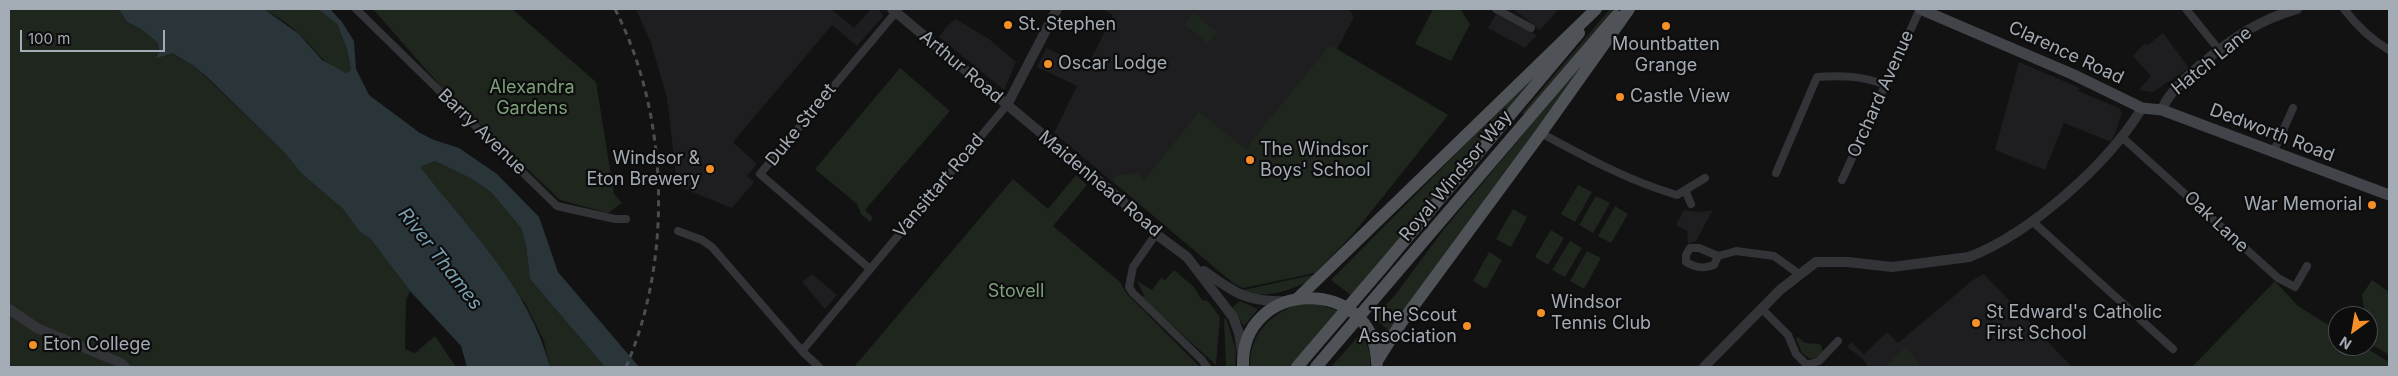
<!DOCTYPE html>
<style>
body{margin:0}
#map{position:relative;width:2398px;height:376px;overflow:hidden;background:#121213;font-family:Inter,sans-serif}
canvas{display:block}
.frame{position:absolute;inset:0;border:10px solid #a3abb4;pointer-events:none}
.north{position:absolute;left:2328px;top:306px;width:50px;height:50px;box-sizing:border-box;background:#0d0d0e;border:1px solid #494c50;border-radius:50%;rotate:212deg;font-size:14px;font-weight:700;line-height:20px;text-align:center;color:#a3abb4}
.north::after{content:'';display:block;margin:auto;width:18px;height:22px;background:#f59028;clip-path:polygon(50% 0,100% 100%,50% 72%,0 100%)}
.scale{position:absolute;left:20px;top:30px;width:145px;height:22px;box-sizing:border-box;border:2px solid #a3abb4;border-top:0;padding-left:6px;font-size:15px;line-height:18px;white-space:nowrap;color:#a3abb4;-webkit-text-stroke:4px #0d0d0e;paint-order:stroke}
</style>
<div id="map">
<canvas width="2398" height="376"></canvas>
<div class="frame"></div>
<div class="north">N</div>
<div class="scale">100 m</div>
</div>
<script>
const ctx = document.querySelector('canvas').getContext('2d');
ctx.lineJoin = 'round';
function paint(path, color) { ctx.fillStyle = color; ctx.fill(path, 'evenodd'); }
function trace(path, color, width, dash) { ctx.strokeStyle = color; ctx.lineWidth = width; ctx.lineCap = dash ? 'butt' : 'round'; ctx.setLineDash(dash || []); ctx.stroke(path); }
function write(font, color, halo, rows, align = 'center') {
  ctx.font = font + ' Inter,sans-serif'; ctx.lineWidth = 4.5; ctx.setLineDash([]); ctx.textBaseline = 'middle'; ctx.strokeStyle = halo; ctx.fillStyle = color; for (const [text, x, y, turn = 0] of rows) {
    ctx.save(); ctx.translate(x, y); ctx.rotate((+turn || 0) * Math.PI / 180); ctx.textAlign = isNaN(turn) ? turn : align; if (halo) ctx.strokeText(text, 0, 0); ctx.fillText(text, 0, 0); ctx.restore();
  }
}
paint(new Path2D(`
 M636 9H831L854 28 871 9H878L883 16 857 46 832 25 733 142 757 164 747 176 754 182 732 208 677 186 667 98 651 43Z
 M1102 9H1349L1354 17 1337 49 1448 115 1353 234 1243 288 1233 283 1054 133 1077 86 1037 67 1046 48 1087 67 1113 15Z
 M1513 9H1559L1540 30Z
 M1496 14 1537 35 1525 48 1488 28Z
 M956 19 989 39 1016 62 1004 90 939 37 947 26Z
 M2163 33 2189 68 2153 92 2139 90 2151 76 2133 56 2144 44 2148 45Z
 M2019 62 2080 88 2078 91 2119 108 2122 113 2118 123 2119 124 2111 142 2064 123 2045 170 1995 150Z
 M1684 210 1700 212 1713 210 1696 241 1688 244 1687 231 1676 225Z
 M812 274 837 295 825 309 802 282Z
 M1984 274 2072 367H1868L1863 359 1847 347 1851 342 1864 354 1887 332 1898 343 1973 280Z`), '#1e1e20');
paint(new Path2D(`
 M9 9H119L127 22 141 29 158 43 159 51 156 56 158 58 171 53 194 66 207 78 284 152 302 174 343 209 359 231 371 238 410 291 406 300 405 349 415 353 435 336 456 367H9Z
 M264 9H318L337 24 347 49 351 70 346 73C324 67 315 48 299 34 289 24 276 16 264 9Z
 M373 9H512L596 82 614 194 622 203 608 213 560 200 444 90Z
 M1433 9H1460L1470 24 1451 61 1415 44Z
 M1610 9H1613L1528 110 1524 114 1522 113Z
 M1194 13 1217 32 1208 43 1185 25Z
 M1330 45 1448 115 1353 234 1315 273 1243 288 1233 283 1112 180 1116 176 1138 173 1144 180 1199 112 1247 150 1251 142Z
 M1556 53 1352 296 1331 280Z
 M900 68 950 111 865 210 873 218 870 222 861 214 857 204 815 169Z
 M1577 70 1579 71 1389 331 1374 317 1395 295 1444 229Z
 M435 161 472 179 491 192 521 228 526 246 530 279 605 367H550L544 341 525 303 419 167Z
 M1076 175 1087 185 1053 226 1120 282 1126 293 1200 367H854L1013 179 1048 209Z
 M1578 185 1592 192 1575 222 1561 214Z
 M1596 196 1610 203 1593 233 1579 225Z
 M1615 206 1628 214 1611 243 1598 236Z
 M1513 209 1527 217 1511 247 1496 239Z
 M1551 230 1564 238 1548 265 1535 257Z
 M1570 241 1582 248 1565 277 1552 270Z
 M1587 251 1601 258 1584 289 1570 281Z
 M1489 252 1502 260 1486 289 1473 281Z
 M1174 270 1194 287 1202 300 1208 301 1220 317 1216 365 1142 298 1144 295 1137 281 1152 290 1161 278 1165 280Z
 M1312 275 1314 278C1291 291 1269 298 1243 292L1244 290Z
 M2372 280 2389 292V355L2368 342V316H2365L2362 295Z
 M2275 281 2298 306 2338 331V346H2363L2389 362V367H2192Z
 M1240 301 1258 309 1244 326 1232 308Z
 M1298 304H1317L1339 311 1291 367H1250C1249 335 1269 315 1298 304Z
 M1226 318 1236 350 1235 367H1226L1224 319Z
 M1362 332 1370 353V367H1331Z
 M1798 337 1805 343 1820 344 1823 351 1818 357 1810 359 1802 353 1796 338Z
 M1906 347 1922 367H1885Z`), '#1e261e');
paint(new Path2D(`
 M119 9H264L299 34 322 60 346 73 351 70 347 49 337 24 318 9H330L342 22 354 41 356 69 369 95 420 133 434 140 459 148 497 174 539 217 558 272 639 367H605L530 279 526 246 521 228 491 192 472 179 435 161 420 167C469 230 529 287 550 367H467L461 346 410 291 371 239 359 231 343 209 302 174 284 152 207 77 194 66 172 53 158 58 156 57 159 51 158 43 141 29 127 22Z`), '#2a3539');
trace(new Path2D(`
 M356 9 557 206 615 219H626
 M1496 9 1531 28
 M2186 9 2220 51
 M2344 9C2357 26 2370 39 2389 50
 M1541 133C1585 157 1629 181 1677 195L1705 178
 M2123 138 2278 278 2295 287 2307 266
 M2273 153 2293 108
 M1776 173 1817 77C1842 75 1862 76 1886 85
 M1842 180 1920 9
 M1685 190 1691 204
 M2032 221 2173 349
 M678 231 702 240 712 247 802 351 819 367
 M1156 234 1133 267 1129 287 1133 293 1202 360 1207 367
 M1718 256 1714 265C1704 269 1696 268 1686 262V255L1690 248H1699L1718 256 1736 251 1774 256 1799 274
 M869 268 760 174 896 12
 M1762 309 1788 335 1796 354 1807 365 1819 361 1838 341
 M802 351 1007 105`), '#333438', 8);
trace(new Path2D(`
 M892 9 1118 197 1156 234 1187 257 1233 317 1239 333 1242 352
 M1007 105 1057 9
 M2162 110C2169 86 2226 43 2248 30 2263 21 2280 14 2297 9
 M1204 271C1233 292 1248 303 1286 301
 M9 309 37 328 121 363 125 367
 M1704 367 1780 290 1816 262H1848L1892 267 1969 257C2031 233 2108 164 2142 108`), '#333438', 10);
trace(new Path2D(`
 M1920 9 2072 74 2142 108 2162 110 2389 195`), '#414448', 11);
trace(new Path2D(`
 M1386 263 1579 33
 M1397 272 1616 16
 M1298 298 1596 9
 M1377 361 1401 323 1541 133 1629 9
 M1243 367C1240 277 1375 275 1377 363`), '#4f5257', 12);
trace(new Path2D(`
 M615 9C669 114 673 259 626 367`), '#4a4d51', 3, [6, 5]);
trace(new Path2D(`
 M1297 367 1386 263
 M1316 367 1397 272`), '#4f5257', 12);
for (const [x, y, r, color] of [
 [1008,25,5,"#f59028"],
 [1666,26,5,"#f59028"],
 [1048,64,5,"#f59028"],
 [1620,97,5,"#f59028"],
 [1250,160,5,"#f59028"],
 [710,169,5,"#f59028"],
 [2372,205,5,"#f59028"],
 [1541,313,5,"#f59028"],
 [1976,323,5,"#f59028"],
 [1467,326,5,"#f59028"],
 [33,345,5,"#f59028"]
]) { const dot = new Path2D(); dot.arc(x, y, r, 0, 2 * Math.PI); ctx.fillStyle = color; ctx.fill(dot); trace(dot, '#0d0d0e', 2); }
write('18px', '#a3abb4', '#0d0d0e', [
 ["St. Stephen",1018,25],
 ["Mountbatten",1666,45,"center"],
 ["Grange",1666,66,"center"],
 ["Oscar Lodge",1058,64],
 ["Castle View",1630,97],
 ["The Windsor",1260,150],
 ["Boys' School",1260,171],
 ["Windsor &",700,159,"right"],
 ["Eton Brewery",700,180,"right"],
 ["War Memorial",2362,205,"right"],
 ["Windsor",1551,303],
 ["Tennis Club",1551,324],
 ["St Edward's Catholic",1986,313],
 ["First School",1986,334],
 ["The Scout",1457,316,"right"],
 ["Association",1457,337,"right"],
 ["Eton College",43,345]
], 'left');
write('18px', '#a3abb4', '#0d0d0e', [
 ["Clarence Road",2066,53,25],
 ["Hatch Lane",2212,61,-39],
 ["Arthur Road",961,67,40],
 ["Orchard Avenue",1881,94,-66],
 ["Duke Street",801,125,-51],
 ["Barry Avenue",482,132,44],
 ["Dedworth Road",2272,133,21],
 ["Royal Windsor Way",1456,176,-50],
 ["Maidenhead Road",1100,184,40],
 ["Vansittart Road",939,186,-50],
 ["Oak Lane",2216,222,43]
]);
write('18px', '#7da079', '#0d0d0e', [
 ["Alexandra",532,88],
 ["Gardens",532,109],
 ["Stovell",1016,292]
]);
write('italic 19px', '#799fb1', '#0d0d0e', [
 ["River Thames",440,259,52]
]);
</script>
